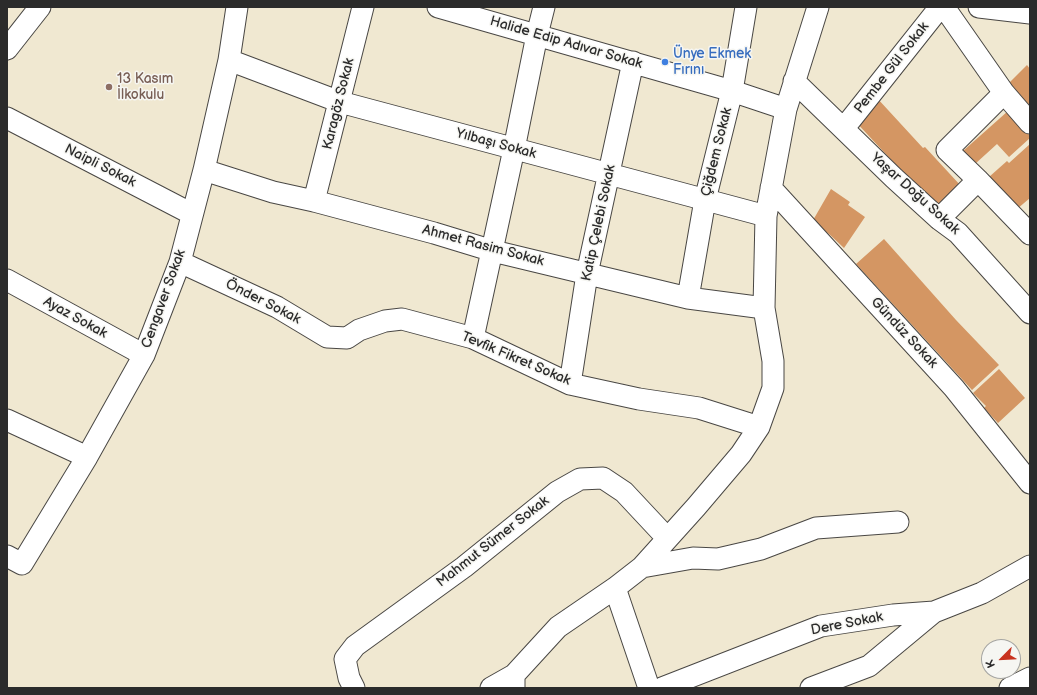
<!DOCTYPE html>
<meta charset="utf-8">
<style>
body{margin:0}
#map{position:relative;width:1037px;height:695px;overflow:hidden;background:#f0e8d1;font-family:"Balsamiq Sans",sans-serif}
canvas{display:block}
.frame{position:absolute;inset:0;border:8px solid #2b2b2b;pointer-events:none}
.north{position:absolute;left:981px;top:639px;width:40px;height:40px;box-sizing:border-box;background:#f6f6f2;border:1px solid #a5a5a2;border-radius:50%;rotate:246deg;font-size:11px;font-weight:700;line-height:16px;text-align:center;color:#2b2b2b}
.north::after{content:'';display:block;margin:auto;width:14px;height:18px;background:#c8321e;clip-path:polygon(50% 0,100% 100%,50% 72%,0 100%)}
</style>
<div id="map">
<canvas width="1037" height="695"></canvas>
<div class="frame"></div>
<div class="north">K</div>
</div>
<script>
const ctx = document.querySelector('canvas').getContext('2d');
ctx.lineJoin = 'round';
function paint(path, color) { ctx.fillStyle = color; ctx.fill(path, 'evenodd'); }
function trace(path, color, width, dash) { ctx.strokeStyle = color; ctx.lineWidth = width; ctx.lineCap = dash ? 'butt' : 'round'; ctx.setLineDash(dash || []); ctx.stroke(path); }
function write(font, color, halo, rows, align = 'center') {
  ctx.font = font + ' "Balsamiq Sans",sans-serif'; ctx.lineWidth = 3; ctx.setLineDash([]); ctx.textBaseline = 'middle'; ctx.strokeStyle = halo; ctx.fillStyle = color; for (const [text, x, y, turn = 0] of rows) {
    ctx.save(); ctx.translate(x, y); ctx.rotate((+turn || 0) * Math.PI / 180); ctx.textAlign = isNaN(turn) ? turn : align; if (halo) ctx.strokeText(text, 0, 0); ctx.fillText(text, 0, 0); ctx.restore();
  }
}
paint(new Path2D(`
 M1027 65 1030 69V111L1006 86Z
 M877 98 923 148 925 147 961 186 937 209 854 120Z
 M1008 111 1030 136V138L1009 157 997 144 975 164 963 151Z
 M1030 144V198L1017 209 989 177 1007 161 1009 163Z
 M831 189 850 202 848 205 865 217 844 248 829 234 812 222Z
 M884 239 956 320 999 365 972 390 856 264Z
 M999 369 1025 398 998 423 984 408 986 406 973 393Z`), '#d49663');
const minor = new Path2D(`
 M438 7 732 91 786 109
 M944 7 1004 93 1030 123
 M979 7 1030 13
 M7 49 40 7
 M229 60 340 102 766 216
 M794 81 894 178 939 219 958 233 1030 313
 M1004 93 947 150 978 180 1030 234
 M7 118 192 214
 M844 128 940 7
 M204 170 273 192 314 201 434 233 493 251 688 298 764 308
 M771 188 954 388 1030 483
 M314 201 363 7
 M939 219 978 180
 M180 262 277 307 327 337 347 338 359 330 385 321 402 319 473 338 570 384 639 399 699 408 759 427
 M7 280 144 355
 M688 298 705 200 732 91 746 7
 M473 338 514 149 537 35 544 7
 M570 384 587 274 633 62
 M7 420 87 457
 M7 556 22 564 87 457 144 355 180 262 204 170 229 60 237 7
 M642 567 693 558 718 559 761 549 816 528 898 522
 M615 588 649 688
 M354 688 349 678 345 659 355 646 464 567 557 492 580 479 603 478 624 492 667 538
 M491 688 514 675
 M514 688V675L558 627 615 588 642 567 696 507 741 454 759 427 773 388V361L764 308 766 216 786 109 818 7
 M662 688 821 626 893 615 934 612 982 593 1030 566
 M811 688 869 666 934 612
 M1010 688 1030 678`);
trace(minor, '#494744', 23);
trace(minor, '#fff', 21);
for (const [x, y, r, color] of [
 [665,62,4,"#3f7fe0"],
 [109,87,4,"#8d6e63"]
]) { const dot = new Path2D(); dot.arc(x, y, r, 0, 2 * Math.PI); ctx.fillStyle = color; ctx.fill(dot); trace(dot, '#f6f6f2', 1.5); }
write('14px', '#2b2b2b', '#f6f6f2', [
 ["Halide Edip Adıvar Sokak",566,43,16],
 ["Pembe Gül Sokak",892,68,-52],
 ["Karagöz Sokak",339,104,-76],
 ["Yılbaşı Sokak",496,144,15],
 ["Çiğdem Sokak",717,152,-76],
 ["Naipli Sokak",100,166,27],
 ["Yaşar Doğu Sokak",915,194,42],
 ["Katip Çelebi Sokak",599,223,-78],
 ["Ahmet Rasim Sokak",483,246,15],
 ["Cengaver Sokak",164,299,-70],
 ["Önder Sokak",263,302,27],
 ["Ayaz Sokak",75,318,29],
 ["Gündüz Sokak",904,333,47],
 ["Tevfik Fikret Sokak",516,359,23],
 ["Mahmut Sümer Sokak",493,542,-38],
 ["Dere Sokak",847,624,-11]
]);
write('14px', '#366cbe', '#f6f6f2', [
 ["Ünye Ekmek",673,54],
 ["Fırını",673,70]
], 'left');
write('14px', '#785e54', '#f6f6f2', [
 ["13 Kasım",117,79],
 ["İlkokulu",117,95]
], 'left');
</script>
